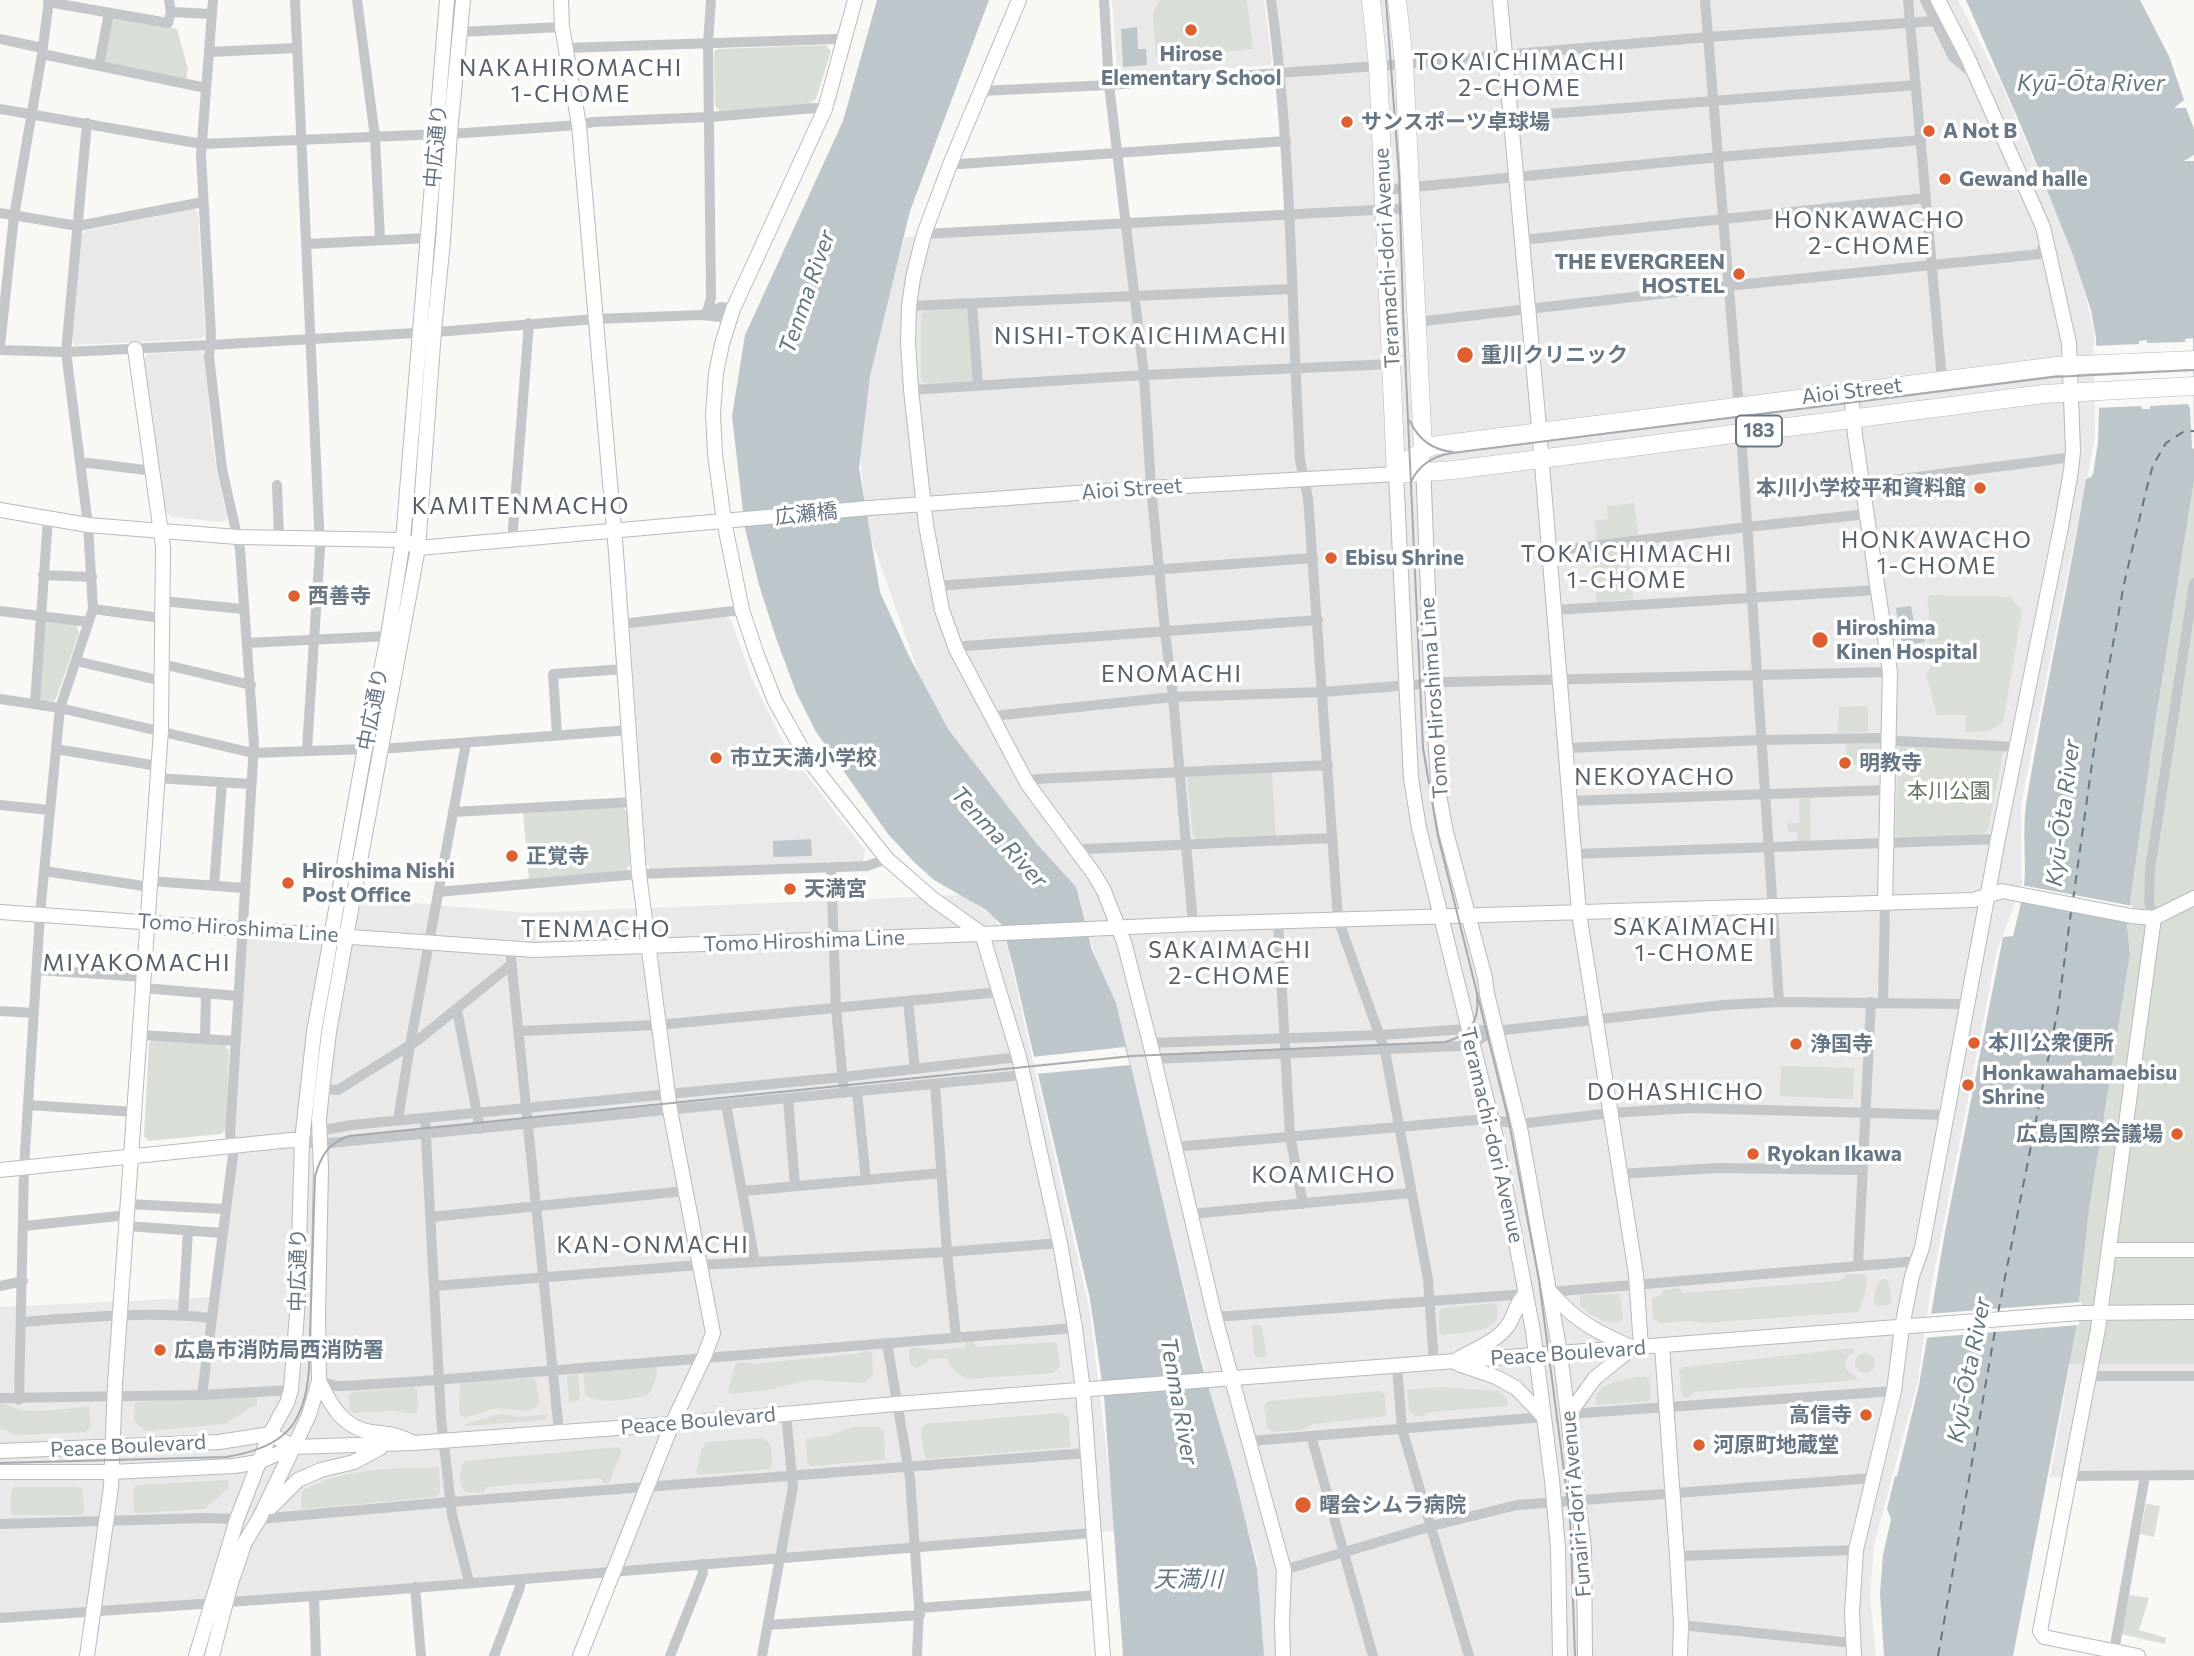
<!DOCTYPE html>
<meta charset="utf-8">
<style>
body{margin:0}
canvas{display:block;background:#f8f8f5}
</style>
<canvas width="2194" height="1656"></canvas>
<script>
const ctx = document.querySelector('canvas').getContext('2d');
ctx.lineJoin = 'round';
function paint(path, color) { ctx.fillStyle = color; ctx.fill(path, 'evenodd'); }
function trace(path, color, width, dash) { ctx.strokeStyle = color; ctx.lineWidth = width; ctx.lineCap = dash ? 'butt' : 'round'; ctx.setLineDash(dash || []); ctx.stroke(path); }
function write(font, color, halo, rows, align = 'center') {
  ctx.font = font + ' Commissioner,"Noto Sans JP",sans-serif'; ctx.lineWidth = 7; ctx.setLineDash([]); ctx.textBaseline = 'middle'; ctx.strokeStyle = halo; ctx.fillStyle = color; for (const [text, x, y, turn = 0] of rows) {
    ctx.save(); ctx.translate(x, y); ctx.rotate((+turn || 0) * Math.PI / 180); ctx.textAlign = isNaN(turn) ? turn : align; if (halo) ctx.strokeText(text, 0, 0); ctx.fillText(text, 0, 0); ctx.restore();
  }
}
paint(new Path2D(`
 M1112 0H1264L1272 60 1270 65 1123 77 1117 71Z
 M1272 0H1958L2002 86 2077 261 2094 331 2095 438 2021 804 2022 885 1997 950 1930 1293 1918 1381 1874 1545 1870 1596 1876 1656H1262L1257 1560 1213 1415 1205 1371 1123 1039 1076 897 986 786 955 744 921 680 867 527 859 443 862 392 905 237 1288 215Z
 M194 209 198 213 205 335 201 339 75 345 71 341 81 235 85 231Z
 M200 351 205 356 211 434 217 473 227 518 223 522 172 517 166 512 144 359 148 354Z
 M726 617 731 620 751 677 783 742 805 773 865 850 863 861 651 869 646 862 630 630 634 626Z
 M961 895 995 918 1007 946 1090 1312 1116 1531 0 1619V1307L213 1297 232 1165 241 929 338 936 346 897 528 913Z
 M2194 1312V1476L2050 1477 2079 1314Z`), '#e8e9e8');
paint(new Path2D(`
 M1160 0H1247L1253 49 1156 58 1153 13Z
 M117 17 177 29 188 69 186 80 106 65 104 60 113 19Z
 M826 45 831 51 816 99 809 104 720 111 715 106 714 52 717 49Z
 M967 308 970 310 974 376 971 381 925 383 921 378V316L924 311Z
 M2194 481V1364H2069L2076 1329 2089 1210 2130 954 2127 925 2155 724Z
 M1634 503 1638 535 1597 540 1594 521 1608 519 1607 506Z
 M1628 546 1633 599 1597 602 1592 550Z
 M1930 595 2011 597 2022 612 2003 722C1990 733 1982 732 1965 732L1966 715H1937L1926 674C1939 660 1925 640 1928 623 1929 612 1930 612 1927 600Z
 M46 622 76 625 79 633 56 699 52 702 42 701 38 697 43 625Z
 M1868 706V732L1838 733 1839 707Z
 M1877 741 1882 745 1881 763 1847 765 1846 743Z
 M1902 745 2000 748 2003 753 1988 830 1983 835 1900 838 1895 834 1898 749Z
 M1272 772 1276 837 1198 840 1193 835 1187 779 1191 776Z
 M1810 798 1811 841H1797V832H1788L1787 823H1799V799Z
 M623 807 627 812 630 864 626 870 529 880 523 813Z
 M153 1039 224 1045 229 1050 226 1129 221 1134 149 1141 144 1136 149 1043Z
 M1781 1066 1854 1068 1853 1099 1780 1096Z
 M1847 1274H1863L1866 1277C1867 1288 1864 1303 1857 1312L1704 1323 1687 1321 1661 1323 1653 1319 1652 1298 1659 1296 1664 1290 1679 1288 1683 1293 1839 1281Z
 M1884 1279 1888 1281 1892 1299 1890 1304 1877 1307C1871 1297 1875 1289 1880 1280Z
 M1620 1294 1623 1320C1609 1327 1590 1316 1580 1305V1295Z
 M1496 1303C1497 1308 1499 1315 1496 1320 1490 1333 1455 1333 1442 1335L1439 1332V1312L1442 1308Z
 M1252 1325H1260L1262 1328 1267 1357 1258 1358 1254 1354Z
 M973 1341 976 1347 1052 1342 1057 1344 1060 1367 1053 1373 967 1379 955 1371 946 1358 931 1359 917 1368 910 1365 909 1349C919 1346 924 1349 933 1350 943 1350 955 1348 965 1348V1342Z
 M1853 1348 1854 1353 1849 1355 1846 1360V1369L1859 1380 1693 1392 1691 1396 1685 1398 1682 1395 1679 1371 1684 1367Z
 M865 1351 872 1352 873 1374 865 1383 810 1380 767 1390 731 1394 728 1390 736 1363 744 1362 751 1364 856 1354Z
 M1855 1363a10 10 0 1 1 20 0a10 10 0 1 1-20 0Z
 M656 1367C658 1376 653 1390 647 1396 629 1398 602 1406 585 1395L584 1373Z
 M578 1374 580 1396 578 1401 569 1402 567 1378 570 1375Z
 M1644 1376 1649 1378 1651 1397 1649 1401 1596 1405C1592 1381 1627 1379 1644 1376Z
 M533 1378 536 1380 539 1403 536 1408 525 1411 496 1408 464 1418 459 1414 460 1383Z
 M414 1387 417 1390 418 1409 414 1414 392 1411 354 1413 350 1410 349 1396 352 1392Z
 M1440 1387 1498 1391 1507 1398V1406L1428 1412 1423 1417 1415 1416 1409 1410 1407 1390Z
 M1381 1391 1385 1396 1386 1415 1380 1417 1313 1424 1302 1430 1273 1432 1267 1428 1264 1405 1268 1401Z
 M257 1397V1404L225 1424 146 1431 134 1421 135 1402Z
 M0 1403C9 1403 13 1409 21 1410 43 1412 67 1409 89 1406L91 1427 85 1432 14 1435 6 1430 0 1429Z
 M1059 1413 1069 1417 1070 1447 927 1459 924 1454 921 1429 925 1424Z
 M499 1414 523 1417 547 1414 548 1416 545 1420 465 1426V1424Z
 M853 1427H879L884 1432 885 1460 810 1466 807 1461 806 1439 826 1436Z
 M763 1438 771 1445 772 1464 770 1469 699 1475 696 1472 702 1448 707 1442Z
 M619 1447 622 1450 609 1483H603L601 1478 486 1487 484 1493 465 1492C458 1484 459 1469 465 1461Z
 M439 1467 440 1493 436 1497 305 1509 301 1507 302 1491C343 1467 393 1469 439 1467Z
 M228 1480 229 1487 205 1509 137 1513 134 1511 133 1490 136 1485Z
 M14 1487H77L82 1489 84 1510 82 1515H11V1491Z
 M2146 1504 2160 1506 2154 1537 2140 1534Z
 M2129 1595 2149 1598 2139 1630 2166 1638 2165 1644 2121 1634Z`), '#d9dfd6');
paint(new Path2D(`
 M877 0H989L910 211 870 376 859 468 880 592 909 656 948 729 1036 843 1076 887 1092 950 1116 1003 1200 1358 1235 1478 1257 1568 1264 1656H1123L1104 1396 1090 1299 1013 966 1002 925 986 910 934 880 914 862 888 834 816 732 796 692 776 638 759 585 745 529 732 416 745 335 843 121Z
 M1966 0H2140L2169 56 2184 100 2174 108H2186L2194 129V155L2184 161H2194V481L2155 724 2127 925 2130 954 2089 1210 2076 1329 2013 1656H1884L1880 1593 1883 1555 1891 1519 1887 1509 1895 1476H1897L1919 1385 1945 1232 2003 937 2013 936C2018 915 2024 894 2025 873 2025 849 2023 828 2026 804 2044 695 2068 588 2086 479L2091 477 2093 474 2098 442 2099 413 2096 338 2091 310 2073 255 2024 133Z
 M1137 27 1138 49H1146L1147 65 1123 67 1121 29Z
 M1911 606 1915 628 1922 627 1925 642 1902 646 1896 608Z
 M811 839 812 856 773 857V841Z`), '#bdc7cb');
paint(new Path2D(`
 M2193 338 2194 449 2192 448 2190 408 2188 404 2150 406V409H2142L2141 406 2095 408 2093 346 2139 344V341L2147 340V343L2185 342V339Z
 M2021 885 2133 906 2130 922 2018 900Z
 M1125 1047 1130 1065 1036 1074 1032 1057Z
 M2082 1302 2079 1325 1924 1338 1928 1314Z`), '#f8f8f5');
trace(new Path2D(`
 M2073 900 2095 742 2124 584 2146 491 2153 465 2166 443 2183 432 2194 431
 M1998 1313 2058 1009 2071 912
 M1938 1656 1996 1325`), '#637781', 2, [9, 7]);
const secondary = new Path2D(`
 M561 0 562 27 579 125 616 552 639 874 670 1110 713 1333 704 1357 672 1424 580 1656
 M855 0 825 109 733 309 722 344 716 373 713 414 715 454 724 521 742 610 757 655 775 701 807 758 887 859 933 899 982 934 1019 1057 1060 1243 1075 1328 1083 1390 1103 1656
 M1019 0 951 162 924 234 913 278 909 306 908 342 911 390 926 525 942 610 956 649 1027 783 1094 874 1104 891 1124 942 1152 1051 1215 1317 1284 1570 1282 1623 1283 1656
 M1500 0 1538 416 1579 913 1636 1274 1641 1347
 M1851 391 1855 435 1890 672 1885 903
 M1423 462 1431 670 1439 795 1446 832 1485 978 1487 994 1521 1133 1560 1353 1584 1548 1585 1656
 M0 510 88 525 237 537 403 540 418 548 869 508 1132 489 1396 474 1411 778 1419 828 1496 1138 1533 1331 1552 1480 1558 1548 1560 1656
 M0 912 534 950 982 934 1193 924 1973 900 2002 891 2131 916 2154 918 2194 898
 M0 1170 232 1146 291 1140 302 1141
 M2109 1250H2194
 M1551 1293C1576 1321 1595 1331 1629 1346
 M1662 1346 1677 1556 1681 1625 1680 1656
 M1458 1359C1473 1350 1495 1342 1506 1328 1515 1318 1515 1303 1526 1294
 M1458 1364 1496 1377 1516 1388 1544 1417
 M319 1381C330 1404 343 1428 371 1432 389 1434 397 1434 413 1443
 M1569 1414 1595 1378 1632 1348
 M0 1451 219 1442 270 1434 294 1447
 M0 1472H112L234 1466 258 1462 294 1447 413 1443 672 1424 896 1404 2080 1313 2194 1312
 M271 1507 298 1480 321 1470 354 1462 380 1448
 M87 1656 111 1487 115 1384 161 730 163 547 135 349
 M196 1656 237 1519 270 1434 287 1403 291 1390 297 1313 302 1141 314 1032 365 748 388 636 403 540 447 0
 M212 1656 231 1583 245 1542 259 1519 309 1415 319 1381 318 1314 321 1169 319 1119 322 1089 329 1032 346 937 418 548 434 331 443 241 450 133 463 0
 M1854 1656 1852 1613 1856 1550 1894 1391 1902 1327 1912 1276 1922 1248 1998 839 2061 527 2071 471 2073 451 2069 343 2043 227 1967 56 1938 0
 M2138 1656 2044 1637 2040 1631 2098 1329 2154 918`);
const highway = new Path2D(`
 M1371 0 1378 66 1396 474
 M1397 0 1404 63 1423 449
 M1396 474 1410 459 1431 446 2057 366 2194 360
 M1396 474 1454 470 2044 394 2194 386`);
trace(secondary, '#b6babf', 16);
trace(highway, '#b6b9bc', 19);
trace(new Path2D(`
 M295 0 320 548 307 749
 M357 0 375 137 380 240
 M1104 0 1109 85 1144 375 1151 487 1165 631 1173 697 1193 924
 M1271 0C1292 152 1291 306 1300 460L1308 498 1338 919 1385 1051 1428 1279 1434 1364
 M1705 0 1741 433 1779 1002
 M1908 0 1942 380
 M1925 0 1953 57 1972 73
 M48 2 168 23 171 12 169 0
 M171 12 212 14
 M460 32 562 27
 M0 39 42 48
 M565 48 836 39 843 43
 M209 52 297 48
 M42 54 206 88
 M99 65 109 13
 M981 91 1109 85 1378 66 1708 37 1934 21
 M0 109 202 144 465 133 579 125 593 122 709 117 815 108 825 109
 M1510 117 1916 85
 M951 162 960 164 1286 141
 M1384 190 1719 157 1921 140
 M0 213 78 226 203 202
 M924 234 1411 208
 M1522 240 1926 198
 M307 244 428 238
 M972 304 978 386
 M909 306 1292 289
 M706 314 721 307 733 309
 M702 315 707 312 711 298 708 43 711 0
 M1416 322 1728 286 2040 254 2046 240
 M0 346 14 216 42 54 49 0
 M0 350 66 352 210 345 449 331 595 319 702 315 729 318
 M911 390 1144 375 1392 364
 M81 464 89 463 153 471
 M1862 484 2073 457
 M277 485 279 537
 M512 541 529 323
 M1550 551 1747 527 1867 514
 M43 575 92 577
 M936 586 1313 558
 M162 601 243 609
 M93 609 161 618
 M1554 610 1878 590
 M0 611 88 622
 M621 624 742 610
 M247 643 388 636
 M956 649 965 646 1318 620
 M76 661 162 681
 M162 664 251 685
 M0 699 60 708 253 753 394 748 629 730
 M35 703 48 518
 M993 719 1002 715 1173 697 1323 692 1448 682 1890 672
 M557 735 553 674 624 669
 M1566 748 1762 740 1878 738 1899 741 2016 747
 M56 749 158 766
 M157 778 250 784
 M1027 783 1036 779 1328 765
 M1569 801 1887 790
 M0 805 50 810
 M453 812 634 802
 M1078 853 1085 849 1332 838
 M1574 854 1998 839
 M831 867 836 1008 844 1093
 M44 871 150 887
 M151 881 244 888
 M214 886 222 782
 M438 892 639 874 867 866 887 859
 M2154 918 2149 902 2150 869 2194 583
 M1278 921 1290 1136 1303 1204
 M510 949 559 1432
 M37 970 144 977
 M143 988 238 996
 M908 1001 915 1069
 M1883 1002 1885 903
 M457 1010 480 1129
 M0 1011 34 1013
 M520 1031 658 1025 1000 992
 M141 1035 236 1041
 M205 1039 206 993
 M1150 1043 1380 1035 1468 1029 1496 1031 1723 1005 1779 1002 1967 1004
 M1154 1059 1459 1046 1472 1043 1496 1031
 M935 1084 947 1252 956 1337
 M322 1089 338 1090 418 1040 512 964
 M857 1092 866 1180
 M788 1098 795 1186
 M726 1104 755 1262
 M29 1105 135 1112
 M425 1118 441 1418 452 1515 469 1582
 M398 1120 410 1045 466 743
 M314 1134 319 1131 352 1125 843 1077 1019 1057
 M302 1141 319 1144 1023 1075
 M1175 1147 1476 1120H1492L1519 1124 1611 1113 1689 1108 1946 1115
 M1620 1174 1716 1168 1861 1170
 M743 1191 942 1173
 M128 1204 225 1209
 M1191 1214 1411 1193
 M431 1217 685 1191
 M24 1226 128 1215
 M127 1226 223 1233
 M1858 1265 1871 1002
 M0 1286 23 1281
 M434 1286 699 1265 947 1252 1060 1243
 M1550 1292 1918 1261
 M183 1315 188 1231
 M1215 1317 1526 1294
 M22 1322C85 1317 148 1311 211 1318
 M887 1343 910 1478 919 1608 917 1656
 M1397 1366 1402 1429 1469 1656
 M2089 1376H2194
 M319 1381 336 1386H344L423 1381 1075 1328
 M202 1395 233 1155 230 1134 254 744 240 549 222 469 209 356 211 335 201 155 213 0
 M0 1398 202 1395 291 1390
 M19 1400 24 1168 40 914 56 749 60 708 93 609 88 525 66 352 87 123
 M1569 1414 1894 1391
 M1311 1436 1373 1656
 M1250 1441 1544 1417
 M2070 1476 2194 1475
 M259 1519 450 1502 1086 1453
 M0 1524 206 1518 237 1519
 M1677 1556 1856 1550
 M1284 1570 1432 1526 1517 1505 1874 1478
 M415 1587 421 1656
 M314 1596 316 1656
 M919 1608 1098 1595
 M0 1618 314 1596 1093 1533
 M768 1625 920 1615
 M1681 1625 1843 1642 1853 1641
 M2114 1651 2145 1476
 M494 1656 520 1587 521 1579
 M670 1656 703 1573 702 1564
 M762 1656 793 1487 786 1414`), '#c3c7ca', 10);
trace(secondary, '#fff', 14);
trace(highway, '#fff', 18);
trace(new Path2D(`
 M1386 0 1399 174 1403 310 1423 748 1438 836 1509 1122 1539 1280 1570 1517 1575 1656
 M1410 421C1418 439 1433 450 1453 452
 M1411 482C1419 464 1434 456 1452 453L2053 377 2194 370
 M0 1463 226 1457C282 1448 305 1427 309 1369L315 1176C321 1156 328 1143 349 1136L1132 1056 1445 1042C1474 1034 1481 1016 1476 988`), '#a6abb1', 2);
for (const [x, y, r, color] of [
 [1191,30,7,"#de5f2f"],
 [1347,122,7,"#de5f2f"],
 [1929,131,7,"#de5f2f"],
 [1945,179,7,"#de5f2f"],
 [1739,274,7,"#de5f2f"],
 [1465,355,9,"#de5f2f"],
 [1980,488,7,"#de5f2f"],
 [1331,558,7,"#de5f2f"],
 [294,596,7,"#de5f2f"],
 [1820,640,9,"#de5f2f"],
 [716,758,7,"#de5f2f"],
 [1845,763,7,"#de5f2f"],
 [512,856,7,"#de5f2f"],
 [288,883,7,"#de5f2f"],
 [790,889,7,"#de5f2f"],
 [1974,1043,7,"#de5f2f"],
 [1796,1044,7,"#de5f2f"],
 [1968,1085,7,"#de5f2f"],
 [2177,1134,7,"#de5f2f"],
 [1753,1154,7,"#de5f2f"],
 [160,1350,7,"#de5f2f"],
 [1866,1415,7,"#de5f2f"],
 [1699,1445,7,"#de5f2f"],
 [1303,1505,9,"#de5f2f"]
]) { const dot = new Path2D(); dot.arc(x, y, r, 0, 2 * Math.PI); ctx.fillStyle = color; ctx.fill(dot); trace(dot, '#fff', 2.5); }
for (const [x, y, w] of [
 [1759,431,46]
]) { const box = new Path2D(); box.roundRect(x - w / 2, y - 15.5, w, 31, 5); ctx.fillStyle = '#fff'; ctx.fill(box); trace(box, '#687785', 2); }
write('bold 19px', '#687785', null, [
 ["183",1759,431]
]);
write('bold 21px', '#687785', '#fff', [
 ["Hirose",1191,54,"center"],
 ["Elementary School",1191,78,"center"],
 ["サンスポーツ卓球場",1361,122],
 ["A Not B",1943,131],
 ["Gewand halle",1959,179],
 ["THE EVERGREEN",1725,262,"right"],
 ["HOSTEL",1725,286,"right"],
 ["重川クリニック",1481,355],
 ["本川小学校平和資料館",1966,488,"right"],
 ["Ebisu Shrine",1345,558],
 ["西善寺",308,596],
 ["Hiroshima",1836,628],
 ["Kinen Hospital",1836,652],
 ["市立天満小学校",730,758],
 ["明教寺",1859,763],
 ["正覚寺",526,856],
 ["Hiroshima Nishi",302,871],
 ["Post Office",302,895],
 ["天満宮",804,889],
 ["本川公衆便所",1988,1043],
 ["浄国寺",1810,1044],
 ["Honkawahamaebisu",1982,1073],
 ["Shrine",1982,1097],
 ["広島国際会議場",2163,1134,"right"],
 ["Ryokan Ikawa",1767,1154],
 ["広島市消防局西消防署",174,1350],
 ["高信寺",1852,1415,"right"],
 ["河原町地蔵堂",1713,1445],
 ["曙会シムラ病院",1319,1505]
], 'left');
write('21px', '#687785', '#fff', [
 ["中広通り",436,146,-85],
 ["Teramachi-dori Avenue",1387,258,-93],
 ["Aioi Street",1852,391,-7],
 ["Aioi Street",1132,489,-4],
 ["広瀬橋",806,514,-6],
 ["Tomo Hiroshima Line",1434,698,-94],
 ["中広通り",373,709,-79],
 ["Tomo Hiroshima Line",238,928,4],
 ["Tomo Hiroshima Line",804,941,-2],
 ["Teramachi-dori Avenue",1492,1135,77],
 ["中広通り",298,1270,-89],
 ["Peace Boulevard",1568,1353,-4],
 ["Peace Boulevard",698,1421,-5],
 ["Peace Boulevard",128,1446,-3],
 ["Funairi-dori Avenue",1576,1504,-95]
]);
write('21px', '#667762', '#fff', [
 ["本川公園",1949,791]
]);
ctx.letterSpacing = '2px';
write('23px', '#55606a', '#fff', [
 ["TOKAICHIMACHI",1520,62],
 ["2-CHOME",1520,88],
 ["NAKAHIROMACHI",571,68],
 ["1-CHOME",571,94],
 ["HONKAWACHO",1870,220],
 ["2-CHOME",1870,246],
 ["NISHI-TOKAICHIMACHI",1141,336],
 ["KAMITENMACHO",521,506],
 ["HONKAWACHO",1937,540],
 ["1-CHOME",1937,566],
 ["TOKAICHIMACHI",1627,554],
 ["1-CHOME",1627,580],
 ["ENOMACHI",1172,674],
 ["NEKOYACHO",1655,777],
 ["SAKAIMACHI",1695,927],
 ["1-CHOME",1695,953],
 ["TENMACHO",596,929],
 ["SAKAIMACHI",1230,950],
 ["2-CHOME",1230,976],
 ["MIYAKOMACHI",137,963],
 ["DOHASHICHO",1676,1092],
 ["KOAMICHO",1324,1175],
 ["KAN-ONMACHI",653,1245]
]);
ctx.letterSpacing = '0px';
write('italic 23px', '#637781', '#fff', [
 ["Kyū-Ōta River",2091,83],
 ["Tenma River",807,292,-71],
 ["Kyū-Ōta River",2063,813,-83],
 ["Tenma River",999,837,47],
 ["Kyū-Ōta River",1969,1370,-79],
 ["Tenma River",1179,1401,80],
 ["天満川",1188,1579]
]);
</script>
